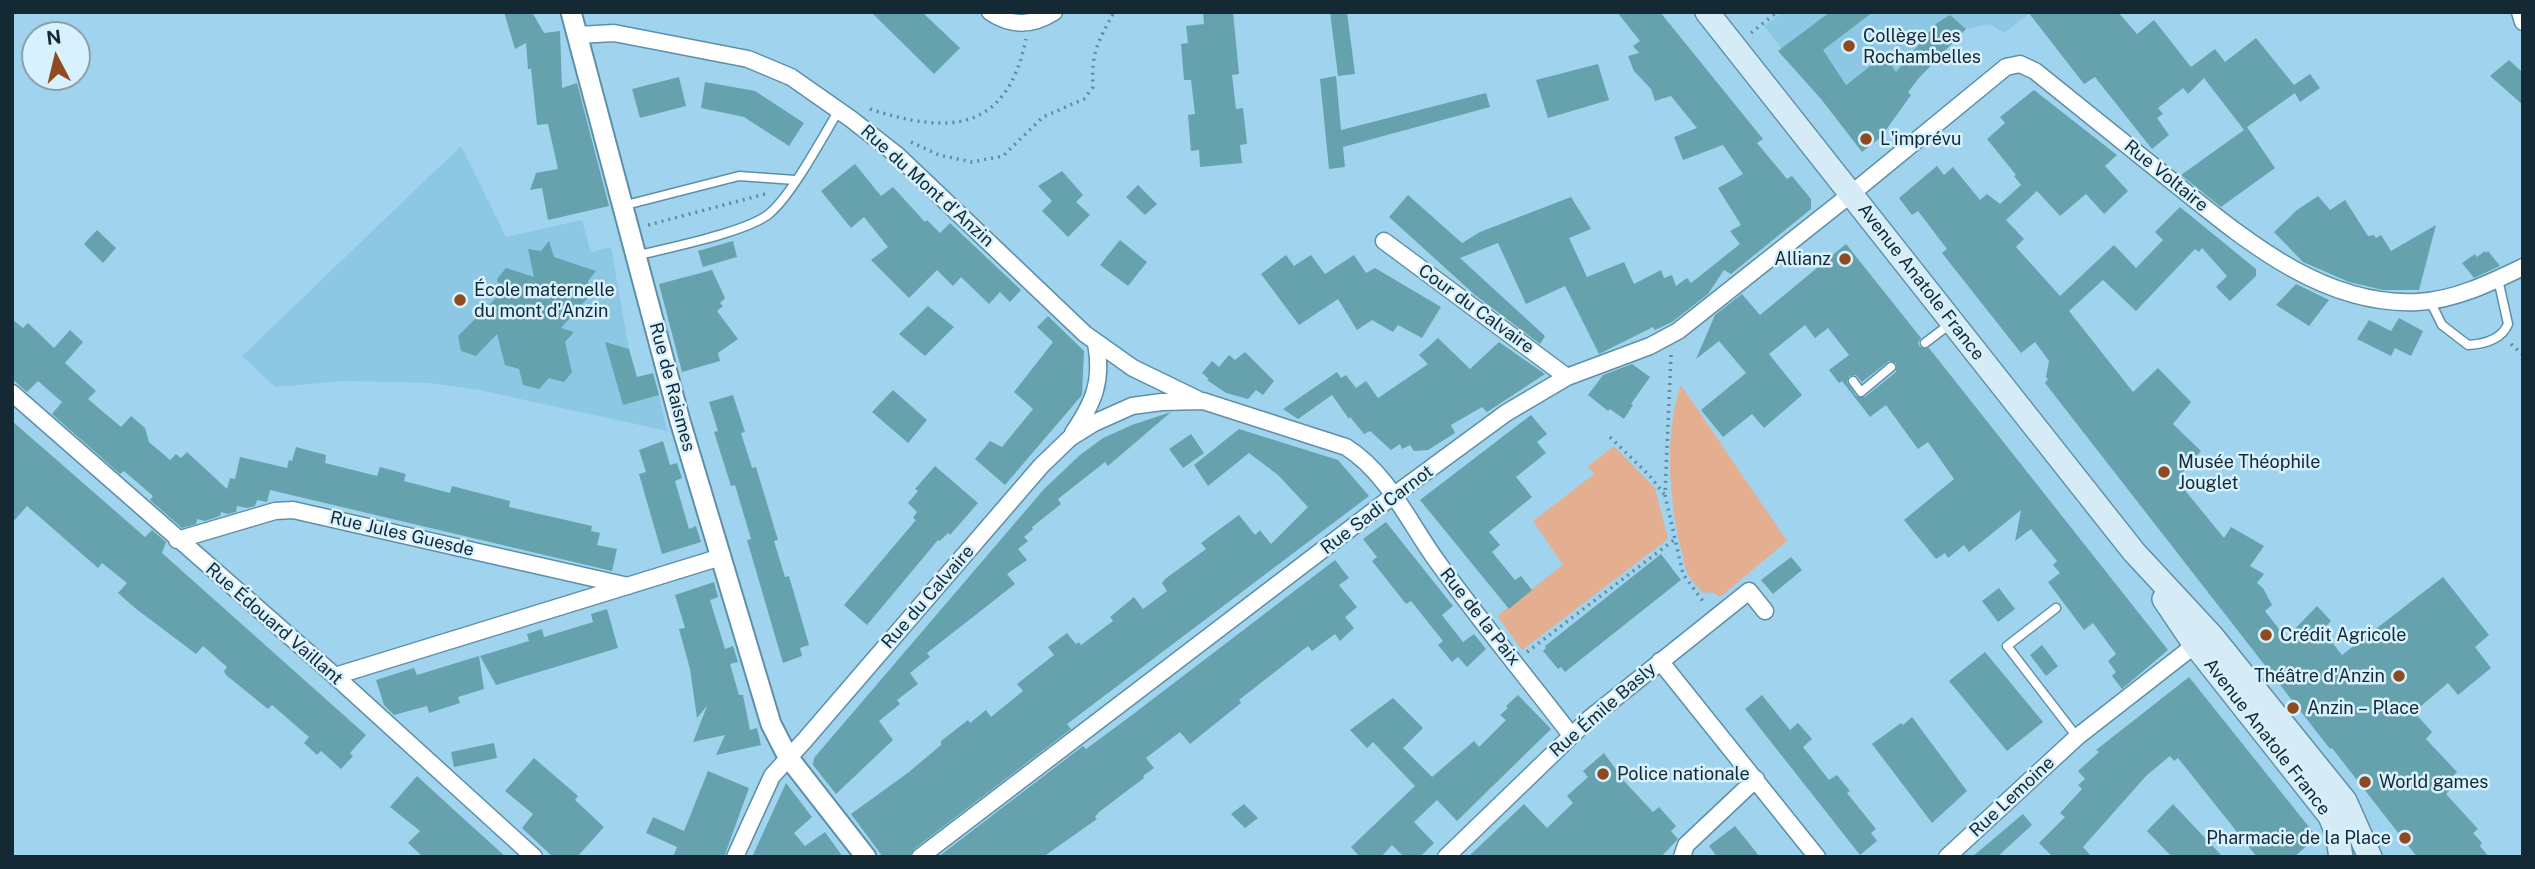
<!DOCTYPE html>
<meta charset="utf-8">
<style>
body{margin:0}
#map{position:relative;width:2535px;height:869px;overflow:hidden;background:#a0d4ee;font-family:"Public Sans",sans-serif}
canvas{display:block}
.frame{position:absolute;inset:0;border:14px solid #142933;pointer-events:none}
.north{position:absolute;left:21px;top:21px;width:70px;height:70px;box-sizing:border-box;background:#d7f1fe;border:2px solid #89a1ad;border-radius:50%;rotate:353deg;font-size:19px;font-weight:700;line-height:28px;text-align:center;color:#142933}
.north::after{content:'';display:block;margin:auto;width:24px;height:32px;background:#8f4b1f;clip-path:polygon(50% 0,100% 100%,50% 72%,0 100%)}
</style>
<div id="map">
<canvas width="2535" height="869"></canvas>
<div class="frame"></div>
<div class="north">N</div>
</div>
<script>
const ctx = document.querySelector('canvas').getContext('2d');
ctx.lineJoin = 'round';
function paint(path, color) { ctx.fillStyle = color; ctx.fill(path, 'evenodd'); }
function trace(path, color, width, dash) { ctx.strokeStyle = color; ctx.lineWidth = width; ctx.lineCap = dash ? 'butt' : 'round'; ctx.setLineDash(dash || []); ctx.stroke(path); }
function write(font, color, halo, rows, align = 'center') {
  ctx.font = font + ' "Public Sans",sans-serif'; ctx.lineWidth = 5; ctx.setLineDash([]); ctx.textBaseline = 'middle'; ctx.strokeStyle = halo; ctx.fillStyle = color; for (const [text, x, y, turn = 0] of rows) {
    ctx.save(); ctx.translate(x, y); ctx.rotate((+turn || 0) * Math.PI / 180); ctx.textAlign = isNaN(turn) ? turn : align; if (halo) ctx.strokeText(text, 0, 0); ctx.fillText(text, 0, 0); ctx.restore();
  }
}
paint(new Path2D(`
 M1783 12H2031L2004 33 1990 24 1966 29 1949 16 1938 23 1896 72 1886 59 1821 99 1764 26Z
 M461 146 506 237 582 220 591 252 611 247 629 349 637 377 659 395 667 431 479 390 428 383 344 381 275 387 242 356Z`), '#8cc8e4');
paint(new Path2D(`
 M1681 385 1787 541 1720 597 1712 592 1703 593C1698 588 1693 582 1689 576 1684 567 1683 555 1680 545 1669 497 1664 432 1681 385Z
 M1614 446 1655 488 1668 539 1522 650 1497 616 1563 565 1533 521 1594 474 1588 466Z`), '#e4ae90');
paint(new Path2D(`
 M504 12H532L544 33 560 31 562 88 577 83 609 206 548 220 542 188 530 190 536 173 558 169 548 124 537 125 531 69H528L526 43 515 49Z
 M871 12H922L960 48 934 74Z
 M1203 12H1233L1239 74 1232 75 1236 109 1243 108 1247 144 1240 145 1242 163 1200 167 1199 150 1191 151 1188 115 1195 114 1191 80H1184L1181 44 1188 43 1186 26 1204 24Z
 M1330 12H1347L1355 74 1338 76Z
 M1617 12H1660L1763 139 1757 143 1787 179 1792 176 1811 199V209L1731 274 1724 270 1708 294 1672 322 1655 330 1653 327 1599 354 1565 286 1526 304 1498 243 1460 258 1545 336 1540 344 1475 295 1389 217 1408 195 1462 243 1480 232 1571 197 1591 229 1569 238 1587 277 1624 262 1634 284 1661 270 1664 278 1672 275 1676 286 1687 278 1691 283 1740 244 1730 231 1741 225 1718 188 1743 174 1723 145 1683 160 1674 137 1697 128 1671 96 1655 101 1651 89 1634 71 1628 56 1639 53 1633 46 1640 41Z
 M1830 12H1873L1823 50 1846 85 1873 64 1875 66 1887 58 1896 72 1937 23 1950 15 1966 29 1919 78 1908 92 1911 95 1881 137 1862 152 1821 99 1778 51Z
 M2028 12H2118L2137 34 2154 20 2191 67 2215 49 2225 62 2256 38 2294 85 2310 74 2320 88 2300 102 2295 93 2247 127 2275 168 2221 207 2181 175 2244 130 2204 78 2188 94 2183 88 2158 108 2163 114 2157 118 2169 135 2152 149 2095 77 2084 84Z
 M2509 60 2523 73V105L2490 76Z
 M1598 64 1609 100 1548 118 1536 80Z
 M1336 76 1341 130 1486 93 1490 107 1343 147 1345 167 1329 169 1320 79Z
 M679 77 686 106 640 118 632 89Z
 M705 82 755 91 804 123 789 146 744 117 701 108Z
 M2034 90 2117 155 2105 166 2128 191 2104 214 2086 194 2060 216 2037 191 2006 220 2024 239 2016 247 2060 296 2114 245 2136 268 2163 240 2155 232 2180 207 2256 269V276L2230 301 2216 287 2227 276 2202 248 2199 252 2195 249 2136 311 2103 280 2069 311 2133 392 2158 368 2191 402 2173 424 2201 451 2178 478 2181 480 2179 483 2224 538 2231 527 2264 546 2250 566 2264 574 2257 583 2263 588 2272 605 2265 611 2286 638 2317 606 2331 621 2322 630 2342 655 2443 577 2489 635 2475 647 2491 668 2458 695 2448 683 2414 712 2432 732 2426 739 2457 772 2444 785 2449 791 2446 794 2478 829 2473 833 2482 843 2480 846 2489 857H2417L2332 748 2330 749 2045 383 2048 379 2046 377 2049 361 2035 342 2021 353 1942 253 1947 249 1918 211 1912 215 1899 198 1937 166 1944 175 1953 167 1980 200 1987 194 2000 204 2021 185 2014 176 2016 175 1987 139 2005 123 2000 117Z
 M855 164 881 196 893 187 925 222 927 220 940 233 950 223 1021 290 1010 302 1000 292 989 304 961 277 953 286 937 270 909 298 871 260 888 247 864 217 851 228 821 191Z
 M1062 171 1083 195 1076 202 1090 215 1068 237 1042 211 1052 201 1038 186Z
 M1138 185 1157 204 1145 215 1126 197Z
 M2318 196 2330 210 2345 200 2368 236 2374 235 2376 238 2381 235 2391 251 2436 225 2419 290H2383L2349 282 2303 262 2274 232 2297 210Z
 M97 230 116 248 103 263 84 244Z
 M1120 240 1147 262 1128 286 1100 265Z
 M549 241 554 257 596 271 588 281 591 294 561 328 574 332 565 342 572 372 564 382 549 378 539 389 523 385 519 369 505 365 497 334 476 356 461 351 458 336 500 294 497 279 506 268 534 277 528 249 541 251Z
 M733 241 737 257 703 267 698 251Z
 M1846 244 1921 338 1918 343 1920 347 1929 348 2168 650 2122 689 2112 676 2116 672 2108 661 2116 654 2093 623 2084 630 2048 582 2060 573 2053 565 2057 561 2031 529 2015 541 2021 510 1969 552 1964 545 1948 558 1945 553 1936 559 1904 520 1954 479 1928 442 1918 449 1886 405 1870 417 1842 381 1839 383 1829 370 1849 355 1828 328 1815 338 1805 325 1769 354 1802 395 1764 428 1752 414 1723 437 1701 410 1746 373 1719 341 1696 359 1715 315 1742 294 1760 315ZM1889 361 1896 363V372L1865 397 1856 396 1847 382 1849 376 1856 375 1862 382Z
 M2485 251 2486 253 2488 251 2500 266 2474 278 2462 263 2475 254 2477 257Z
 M1286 255 1294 266 1311 255 1325 274 1354 255 1366 273 1375 268 1441 307 1422 338 1398 325 1393 332 1372 320 1357 330 1338 299 1299 325 1261 274Z
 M712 270 725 298 720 303 723 306 717 311 738 339 718 353 720 361 682 372 659 284Z
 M2296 284 2329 300 2309 326 2276 305Z
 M928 306 954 327 925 356 899 334Z
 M1048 316 1084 351 1082 395 1005 485 975 459 990 441 1002 447 1033 409 1014 392 1053 342 1037 327Z
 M2399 318 2423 331 2411 356 2395 348 2391 356 2357 339 2369 320 2391 331Z
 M12 319 23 328 28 323 54 348 70 330 83 342 65 363 96 391 88 399 121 427 131 416 145 428 149 442 170 460 176 454 181 458 187 452 227 489 230 478 235 479 240 457 287 468 289 460 292 461 296 447 326 455 325 463 377 476 380 467 406 474 404 481 450 493 452 486 510 501 509 507 592 526 591 531 600 533 597 545 617 549 612 571 270 490 267 502 257 500 255 506 247 508 237 506 236 512 228 514 221 512 220 516 205 521 197 519 196 524 182 528 150 500 153 496 124 471 120 474 52 414 62 402 38 381 27 392 12 379Z
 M1438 338 1470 369 1499 342 1545 374 1487 412 1482 407 1451 425 1455 433 1428 450 1414 451 1410 445 1402 449 1400 444 1391 450 1370 431 1364 434 1350 417 1349 419 1332 395 1298 419 1283 409 1337 372 1341 378 1346 375 1356 388 1366 381 1378 398 1428 364 1419 355Z
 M605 342 629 349 637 377 653 373 659 395 623 405Z
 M1245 352 1274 381 1263 395 1256 390 1248 399 1226 393 1207 380 1209 379 1202 373 1212 361 1219 367 1229 355 1235 360Z
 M1632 364 1650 377 1631 404 1633 405 1624 419 1610 409 1608 411 1588 395 1603 375Z
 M893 390 927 420 908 443 872 412Z
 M733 395 745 432 741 433 752 468 756 467 778 540 774 541 785 577 789 576 809 645 800 648 802 656 783 663 747 540 751 539 735 485 731 486 714 432 718 431 709 402Z
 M1171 412 1108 466 1105 462 1058 499 1061 504 1032 527 1033 529 1024 537 1028 541 1018 549 1027 560 1007 574 1015 584 927 653 930 657 910 673 918 684 897 700 900 704 879 721 893 740 836 794 813 765 814 758 1044 489 1080 455 1103 438 1132 425Z
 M1531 415 1547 434 1537 442 1546 453 1516 477 1532 497 1489 532 1500 545 1492 552 1515 580 1521 576 1532 590 1509 609 1420 500Z
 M12 421 145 537 152 530 166 542 162 553 366 735 350 753 353 756 341 769 321 751 317 755 304 743 309 737 272 705 268 709 226 675 224 671 227 667 203 646 196 654 135 608 118 593 127 583 102 563 98 568 27 506 12 523Z
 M1239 429 1338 460 1369 496 1067 724 1071 729 914 849 910 857H883L851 814 909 772 941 745V741L968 720 970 723 986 710 991 717 1023 691 1017 684 1054 655 1048 647 1067 633 1076 644 1079 642 1081 645 1113 621 1110 617 1134 597 1143 609 1167 591 1162 583 1165 579 1206 549 1201 543 1239 515 1255 535 1260 530 1271 544 1308 507 1278 475 1249 453 1208 486 1194 465Z
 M1191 434 1204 453 1183 468 1169 449Z
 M663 441 670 465 677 463 682 478 675 481 689 529 696 526 701 542 662 554 639 474 646 472 639 450Z
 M935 466 978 503 950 535 948 533 940 541 938 540 867 625 844 605 916 520 913 518 917 512 908 503 918 491 915 489Z
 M1386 522 1453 606 1442 615 1463 642 1474 634 1486 649 1467 667 1458 657 1452 662 1438 645 1443 641 1411 601 1406 604 1372 561 1377 557 1363 539Z
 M1661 554 1681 580 1565 672 1561 667 1558 669 1543 651 1546 648 1545 646Z
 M1791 557 1802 570 1773 594 1761 580Z
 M1335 560 1349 578 1339 585 1357 607 1345 617 1354 628 1340 641 1335 634 1312 651 1308 646 1239 700 1241 703 1190 744 1180 732 1146 758 1154 768 1143 776 1144 778 1099 812 1095 817 1097 819 1043 857H938L1083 746 1086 749 1132 715Z
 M714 582 718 597 710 600 725 649 733 646 738 662 730 664 739 695H743L750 730 757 728 761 745 716 755 725 735 693 742 707 706 697 718 690 669 679 629 685 628 675 595Z
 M1999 588 2015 609 1998 622 1982 601Z
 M607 609 618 648 496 685 480 656 529 641 527 634 542 629 544 637 593 622 591 614Z
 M2042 645 2058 666 2046 676 2030 655Z
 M1985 652 2043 722 2007 751 1949 681Z
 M479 656 484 689 458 697 460 703 429 713 427 706 394 715 384 705 376 680 414 668 417 675Z
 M2189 677 2317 837 2294 857H2257L2178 758 2174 761 2170 756 2146 776 2083 847 2092 857H2053L2039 843 2065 817 2060 813 2082 789 2078 785 2085 779 2078 771 2099 752 2096 750Z
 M1518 695 1551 729 1457 821 1437 800 1414 822 1434 843 1420 857H1404L1392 845 1381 857H1360L1351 847 1415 786 1373 742 1367 748 1350 730 1393 698 1423 728 1403 748 1432 777 1474 741 1479 747 1506 720 1500 715 1508 708 1506 706Z
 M1762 695 1790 730 1798 723 1812 739 1803 747 1829 780 1837 775 1850 791 1847 793 1876 829 1871 833 1877 841 1860 855 1745 709Z
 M1912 717 1967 791 1932 823 1872 744 1901 723 1903 725Z
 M494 743 497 758 454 767 451 752Z
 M1604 753 1624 781 1653 812 1659 807 1676 826 1671 831 1678 839 1661 857H1468L1524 804 1547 828 1573 803 1567 796 1588 777 1583 771Z
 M534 758 578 796 575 800 604 827 577 857H553L522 828 533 814 505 791Z
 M708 771 749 788 724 857H673L677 847 646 833 653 817 684 831Z
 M417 776 465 820 506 857H423L408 843 420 831 390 807Z
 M786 783 812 817 794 833 805 846 825 832 843 857H752Z
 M1244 804 1258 818 1245 828 1231 814Z
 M2173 804 2223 857H2172L2147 831Z
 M2023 814 2032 825 1997 857H1972Z
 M1735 826 1760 857H1717L1709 846Z`), '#65a2ad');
const service = new Path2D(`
 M622 206 739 176 795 180
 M636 256C666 248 749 232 770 213 793 193 822 138 839 110
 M2430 301 2442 325 2468 345C2484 344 2502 339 2508 324L2498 279
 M1925 343 1950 324
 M1853 381 1861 392 1891 367
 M2056 608 2007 646 2077 737`);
const minor = new Path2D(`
 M990 12C1012 27 1032 26 1054 12
 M2520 12 2523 22
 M578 35 614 33 748 59 791 77 851 119 897 155 1085 334 1133 368 1197 399
 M1384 241 1567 377
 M12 393 335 676 534 857
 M1073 433C1094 402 1103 381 1096 343
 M177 540 275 511 293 510 628 586
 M1660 661 1817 857
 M335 676 721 557
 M735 857 772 776 804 741 1041 466 1070 438 1094 423 1132 406 1162 402 1203 401 1346 447C1388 473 1410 525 1439 564 1481 622 1527 678 1571 735
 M920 857 1393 496 1506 413 1567 377 1650 346 1678 331 1851 194 2006 67 2020 64 2035 71C2077 105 2120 139 2163 174 2236 232 2318 307 2418 302 2455 300 2490 283 2523 267
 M1446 857 1589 719 1749 591 1765 611
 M1682 857 1686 845 1756 779
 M1947 857 2077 737 2195 645`);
const tertiary = new Path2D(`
 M571 12 680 421 771 724 788 757 866 857`);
const secondary = new Path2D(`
 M1707 12 2134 552 2211 635 2345 801 2370 857
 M2164 599 2195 645 2330 816 2337 833 2341 857`);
trace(service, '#5d90a8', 11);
trace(minor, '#5d90a8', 19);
trace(tertiary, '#5d90a8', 23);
trace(secondary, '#5d90a8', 26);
trace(new Path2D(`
 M1751 33 1777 12
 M870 109C949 135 1007 132 1026 39
 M911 142 939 155 972 162 1003 156 1043 117 1084 99 1093 87C1091 52 1098 42 1114 12
 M648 225 769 193
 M2511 344 2523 355
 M1671 355 1665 495 1683 574 1705 604
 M1610 437 1649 475 1664 494
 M1527 652 1674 540`), '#63899c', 3.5, [2, 5]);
trace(service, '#fff', 8);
trace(minor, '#fff', 16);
trace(tertiary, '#fff', 19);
trace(secondary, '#d5ecf7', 23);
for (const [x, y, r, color] of [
 [1849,46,7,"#8f4b1f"],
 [1866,139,7,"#8f4b1f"],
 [1845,259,7,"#8f4b1f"],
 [460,300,7,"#8f4b1f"],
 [2164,472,7,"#8f4b1f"],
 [2266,635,7,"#8f4b1f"],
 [2399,676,7,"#8f4b1f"],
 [2293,708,7,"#8f4b1f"],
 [1603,774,7,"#8f4b1f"],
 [2365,782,7,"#8f4b1f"],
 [2405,838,7,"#8f4b1f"]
]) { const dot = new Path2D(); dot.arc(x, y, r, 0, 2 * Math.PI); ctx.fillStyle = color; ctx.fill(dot); trace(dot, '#d7f1fe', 2.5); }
write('18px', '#142933', '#d7f1fe', [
 ["Collège Les",1863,36],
 ["Rochambelles",1863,57],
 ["L'imprévu",1880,139],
 ["Allianz",1831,259,"right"],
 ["École maternelle",474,290],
 ["du mont d'Anzin",474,311],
 ["Musée Théophile",2178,462],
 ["Jouglet",2178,483],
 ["Crédit Agricole",2280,635],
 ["Théâtre d'Anzin",2385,676,"right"],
 ["Anzin – Place",2307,708],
 ["Police nationale",1617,774],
 ["World games",2379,782],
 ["Pharmacie de la Place",2391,838,"right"]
], 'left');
write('18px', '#142933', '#d7f1fe', [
 ["Rue Voltaire",2166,176,39],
 ["Rue du Mont d'Anzin",927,186,42],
 ["Avenue Anatole France",1921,282,52],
 ["Cour du Calvaire",1476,309,36],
 ["Rue de Raismes",672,387,75],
 ["Rue Sadi Carnot",1377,510,-37],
 ["Rue Jules Guesde",402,534,13],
 ["Rue du Calvaire",928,597,-49],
 ["Rue de la Paix",1480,617,52],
 ["Rue Édouard Vaillant",274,624,41],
 ["Rue Émile Basly",1603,710,-41],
 ["Avenue Anatole France",2267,737,52],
 ["Rue Lemoine",2012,797,-43]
]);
</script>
